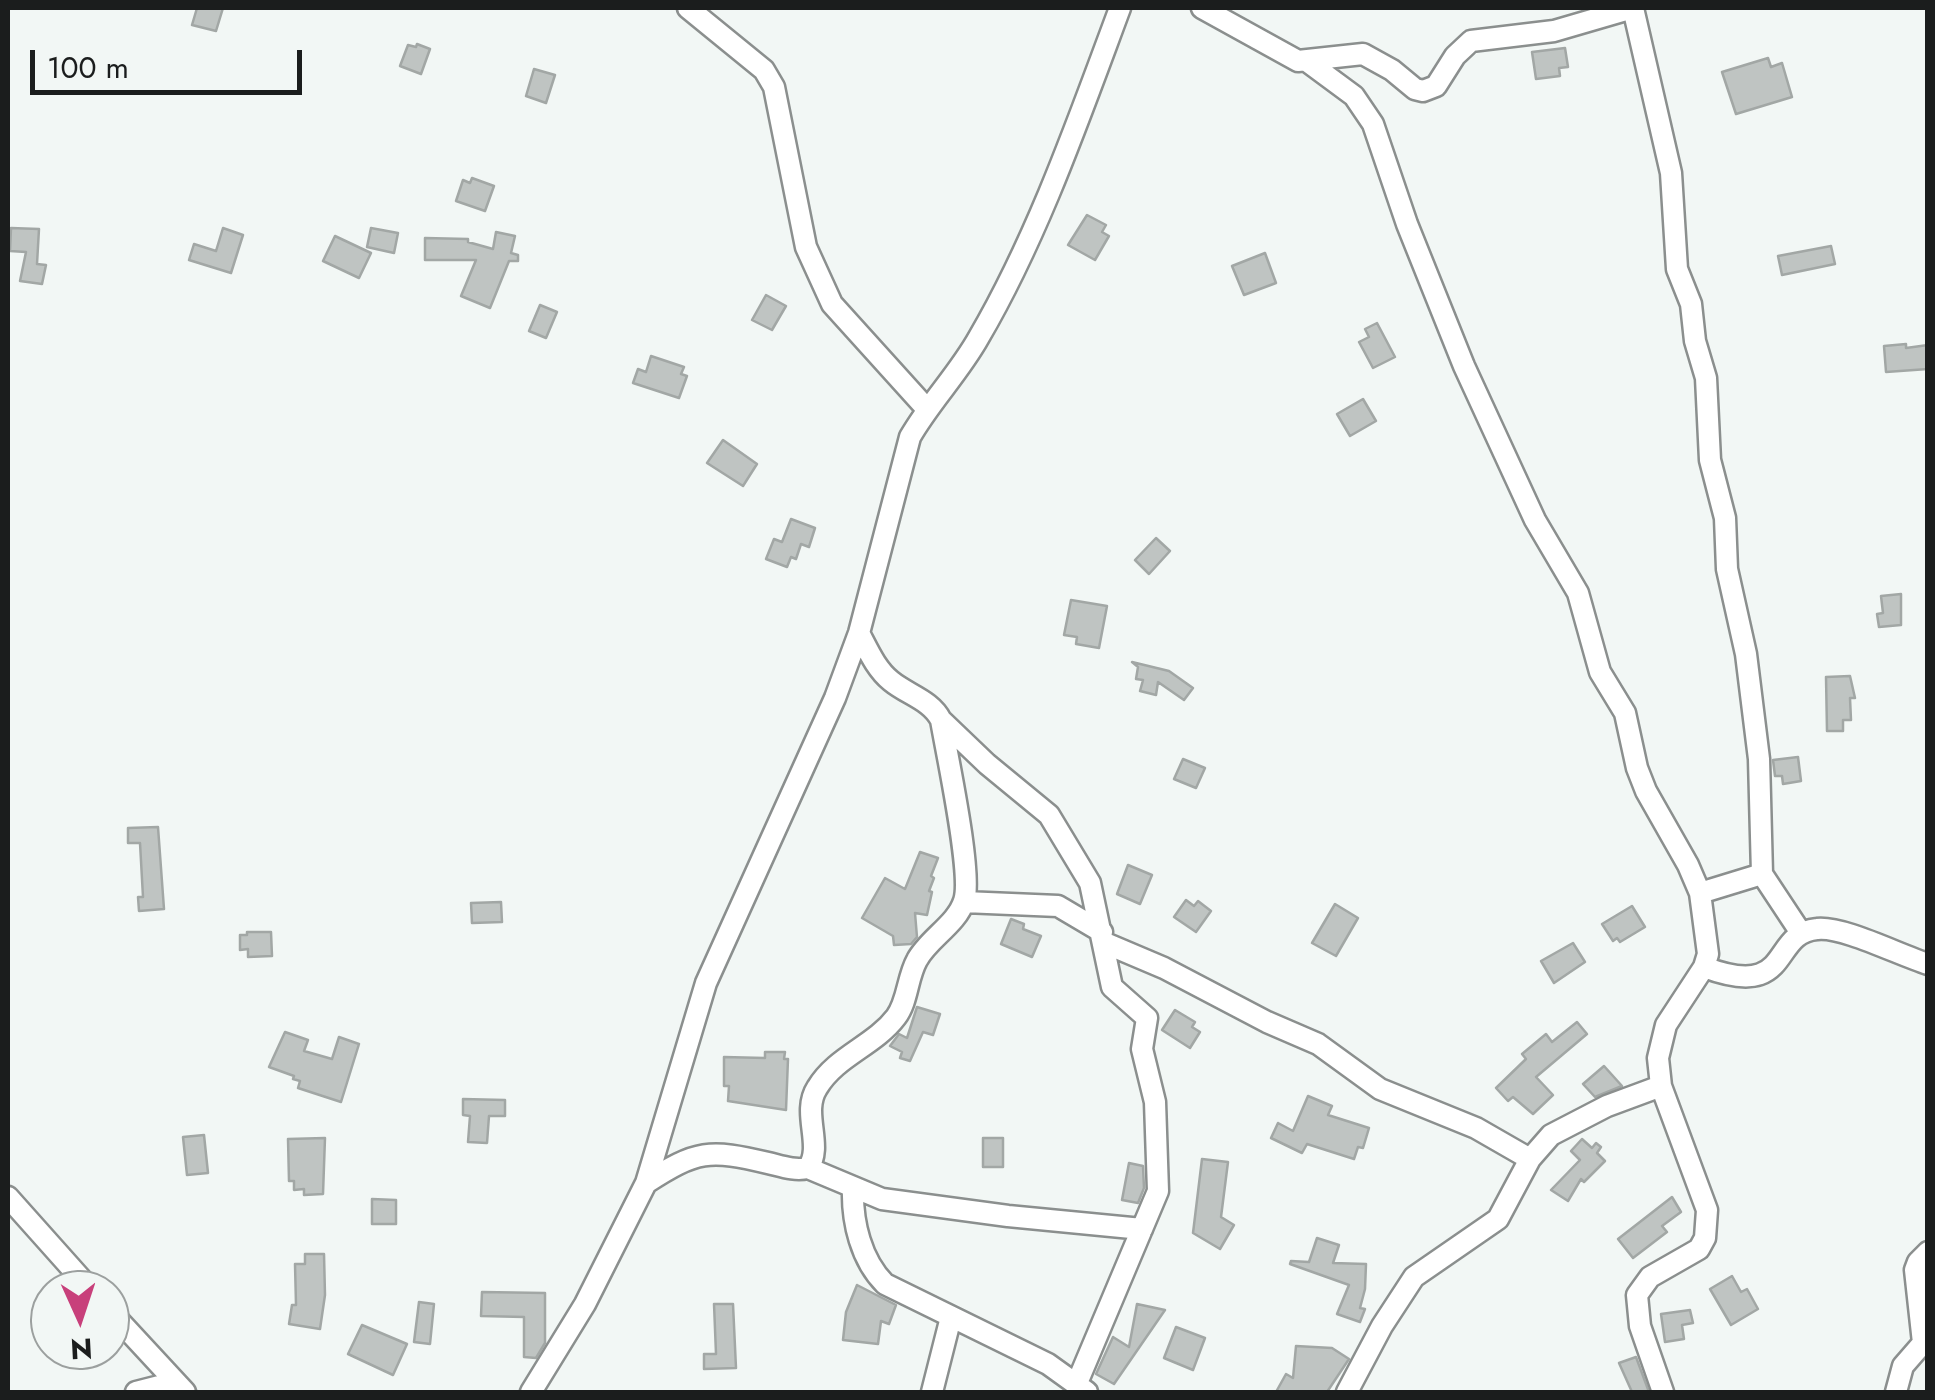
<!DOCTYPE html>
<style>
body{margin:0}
#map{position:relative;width:1935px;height:1400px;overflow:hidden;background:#f2f7f5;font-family:Jost,sans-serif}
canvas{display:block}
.frame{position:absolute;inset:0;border:10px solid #1b1d1d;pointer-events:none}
.north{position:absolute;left:30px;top:1270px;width:100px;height:100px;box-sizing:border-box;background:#f2f7f5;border:2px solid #9ca09f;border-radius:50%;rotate:177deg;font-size:28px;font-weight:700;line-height:40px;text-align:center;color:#1b1d1d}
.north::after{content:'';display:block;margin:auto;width:35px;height:45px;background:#c8407b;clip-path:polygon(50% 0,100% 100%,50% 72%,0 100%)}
.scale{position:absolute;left:30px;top:50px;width:272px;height:45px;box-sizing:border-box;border:5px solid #1b1d1d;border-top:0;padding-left:12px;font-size:30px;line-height:35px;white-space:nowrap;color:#1b1d1d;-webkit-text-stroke:8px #f2f7f5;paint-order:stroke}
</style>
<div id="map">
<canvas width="1935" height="1400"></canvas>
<div class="frame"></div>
<div class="north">N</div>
<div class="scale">100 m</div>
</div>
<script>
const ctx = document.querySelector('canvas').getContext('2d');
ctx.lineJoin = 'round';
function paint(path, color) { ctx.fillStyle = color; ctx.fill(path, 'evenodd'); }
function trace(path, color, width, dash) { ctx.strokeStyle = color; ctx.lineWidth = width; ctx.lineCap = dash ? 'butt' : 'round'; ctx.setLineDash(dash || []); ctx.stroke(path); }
const building = new Path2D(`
 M197 8H223L216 31 192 25Z
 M417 44 430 49 421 74 400 66 408 45 416 47Z
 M1565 48 1568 67 1559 68 1560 76 1536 79 1532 52Z
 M1768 58 1771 67 1782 63 1792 97 1736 114 1722 72Z
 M534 69 555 75 546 103 526 96Z
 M472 178 494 186 485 211 456 201 463 180 470 183Z
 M1087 215 1106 225 1102 232 1109 236 1095 260 1068 245Z
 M11 228 39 229 37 264 46 265 42 284 20 281 26 252 10 251Z
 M223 228 243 235 231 273 189 260 194 244 216 251Z
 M371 228 398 233 394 253 367 247Z
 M496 232 515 236 511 253 518 255V261H509L490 308 461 296 476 260H425V238L468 239V242L493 249Z
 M335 236 371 253 359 278 323 261Z
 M1831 246 1835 264 1782 275 1778 256Z
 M1265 253 1276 283 1244 295 1232 266Z
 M766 295 786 306 772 330 752 320Z
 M540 305 557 312 546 338 529 331Z
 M1377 323 1395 357 1373 368 1359 342 1369 337 1365 329Z
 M1906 344V348L1928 345V369L1886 372 1884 346Z
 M651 356 684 367 681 374 687 376 679 398 633 383 638 369 646 372Z
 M1363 399 1376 421 1350 436 1337 414Z
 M723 440 757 464 743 486 707 463Z
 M791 519 815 528 809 547 801 544 796 559 791 557 787 567 766 559 774 539 782 542Z
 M1156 538 1170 551 1149 574 1135 560Z
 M1901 594V625L1879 627 1877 614 1883 613 1881 596Z
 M1071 600 1107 606 1099 648 1076 644 1077 637 1064 635Z
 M1132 662 1169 671 1193 688 1184 700 1158 682 1156 695 1140 691 1143 680 1136 679 1138 667Z
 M1850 676 1855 698H1850L1851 720H1843V731H1827L1826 677Z
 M1798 757 1801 781 1783 784 1782 776H1775L1773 760Z
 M1183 759 1205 768 1196 788 1174 779Z
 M158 827 164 909 139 911 138 897H143L140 843H128V828Z
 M920 852 938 858 931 876 934 878 929 891 932 892 927 915 915 913 917 937 911 944 894 945 893 936 862 918 885 878 905 889Z
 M1128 865 1152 875 1140 904 1117 894Z
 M1186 900 1194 906 1198 901 1211 911 1196 932 1174 917Z
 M501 902 502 922 472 923 471 903Z
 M1335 904 1358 918 1336 956 1312 943Z
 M1632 906 1645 927 1620 942 1617 938 1613 941 1602 924Z
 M1011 919 1024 924 1023 929 1041 936 1032 957 1001 944Z
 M247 932H271L272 956 248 957V949L240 950V935H247Z
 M1573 943 1585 962 1554 983 1541 961Z
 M917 1007 940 1014 933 1035 923 1032 910 1061 900 1058 902 1052 890 1046 899 1034 907 1038Z
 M1175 1010 1195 1022 1192 1027 1200 1032 1190 1048 1162 1030Z
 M1577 1022 1587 1034 1536 1077 1553 1095 1533 1114 1513 1097 1508 1101 1496 1088 1526 1059 1522 1054 1546 1034 1552 1042Z
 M285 1032 308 1040 304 1051 332 1059 339 1037 359 1044 341 1102 298 1088 300 1081 293 1079 294 1076 269 1067Z
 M765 1052H785L784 1059H788L786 1110 728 1101 729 1086H724V1057L765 1058Z
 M1604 1066 1622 1086 1595 1097 1583 1084Z
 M1308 1096 1332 1106 1328 1115 1369 1128 1363 1148 1358 1147 1354 1159 1307 1144 1302 1153 1271 1138 1278 1123 1293 1131Z
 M463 1099 505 1100V1116H489L487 1143 468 1142 470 1116 463 1115Z
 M204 1135 208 1173 187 1175 183 1137Z
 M325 1138 323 1194 304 1195V1189L294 1190V1181H289L288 1139Z
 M983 1138H1003V1167H983Z
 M1582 1139 1592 1148 1596 1143 1601 1147 1597 1153 1605 1161 1584 1182 1581 1179 1568 1201 1551 1190 1580 1160 1571 1151Z
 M1202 1159 1228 1162 1221 1217 1234 1225 1220 1249 1193 1233Z
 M1129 1163 1143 1166 1144 1188 1138 1203 1122 1200Z
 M1672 1197 1681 1212 1662 1226 1667 1232 1633 1258 1618 1239Z
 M372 1199 396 1200V1224H372Z
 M1317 1238 1339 1245 1333 1263 1366 1264 1365 1289 1360 1308 1365 1309 1360 1322 1337 1314 1349 1285 1290 1264 1291 1261 1309 1262Z
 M305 1254H324L325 1295 320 1329 289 1324 292 1305H296L295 1264H305Z
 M1732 1276 1741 1292 1747 1289 1758 1309 1731 1325 1710 1289Z
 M857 1285 896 1305 889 1324 881 1321 878 1344 843 1340 846 1312Z
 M482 1292 545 1293V1343L536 1358 524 1357V1317L481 1316Z
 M419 1302 434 1304 430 1344 414 1342Z
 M714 1304H733L736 1368 704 1369V1354H716Z
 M1137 1304 1165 1310 1114 1384 1096 1374 1113 1337 1129 1347Z
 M1690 1310 1693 1323 1682 1325 1684 1339 1665 1342 1661 1314Z
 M362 1325 407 1344 393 1375 348 1354Z
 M1176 1327 1205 1338 1193 1370 1164 1358Z
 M1296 1346 1332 1348 1349 1359 1327 1392H1276L1286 1374 1293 1378Z
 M1636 1357 1649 1392H1632L1619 1363Z`);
paint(building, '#bfc4c2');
trace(building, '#a2a7a5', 2.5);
const minor = new Path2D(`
 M688 8 764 70 774 87 806 247 832 304 926 408
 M1202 8 1298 61 1363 54 1392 70 1415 89 1423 91 1436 86 1455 56 1471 41 1554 31 1633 8
 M1633 8 1671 173 1677 269 1691 304 1695 341 1706 378 1710 460 1725 518 1727 569 1746 654 1759 759 1762 874 1801 933
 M1308 62 1354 96 1373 124 1407 224 1464 366 1535 520 1578 593 1600 672 1625 713 1637 768 1646 791 1688 865 1700 893 1708 954 1704 967 1666 1025 1658 1058 1661 1086 1707 1210 1705 1238 1699 1249 1650 1277 1637 1295 1640 1326 1663 1392
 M941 720 987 764 1049 815 1090 883 1112 987 1147 1018 1142 1049 1155 1102 1158 1191 1077 1383
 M1700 893 1762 874
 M964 902 1058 906 1102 932
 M1105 943 1164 968 1267 1022 1318 1044 1380 1089 1476 1128 1530 1159
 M1704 967C1794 1001 1769 933 1817 929 1843 926 1899 955 1928 964
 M808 1168 882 1199 1008 1216 1142 1229
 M646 1183C697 1150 709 1149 768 1163 781 1166 794 1171 808 1168 824 1146 801 1113 817 1088 836 1056 874 1046 896 1017 908 1001 907 978 917 960 928 939 957 924 964 901 973 875 947 755 941 720 931 700 908 695 891 681 876 669 868 650 859 633
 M853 1189C852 1222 861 1260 885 1284L1048 1364 1087 1392
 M8 1197 91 1290
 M110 1311 185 1392
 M136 1392 175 1382
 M531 1392 585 1304 646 1183 706 983 835 698 859 633 910 437C930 402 959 373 979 337 1038 236 1079 118 1120 8
 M932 1392 951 1317
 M1347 1392 1382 1326 1414 1277 1498 1219 1530 1159 1551 1135 1607 1106 1661 1086
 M1896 1392 1903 1366 1923 1343 1915 1270 1918 1262 1928 1252`);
trace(minor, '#8b8f8e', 25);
trace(minor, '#fff', 20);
</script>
